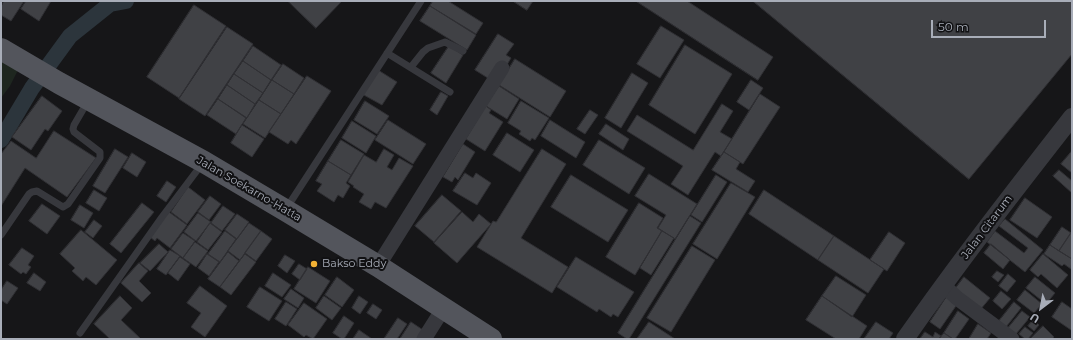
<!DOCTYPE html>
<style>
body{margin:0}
#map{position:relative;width:1073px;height:340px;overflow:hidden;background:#161618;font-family:Montserrat,sans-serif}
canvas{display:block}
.frame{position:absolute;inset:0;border:2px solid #a8adb8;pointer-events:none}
.north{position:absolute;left:1021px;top:288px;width:40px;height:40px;-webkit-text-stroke:3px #111113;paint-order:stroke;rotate:212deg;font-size:11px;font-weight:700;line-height:16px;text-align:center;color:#a8adb8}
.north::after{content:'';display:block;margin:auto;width:14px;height:18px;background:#a8adb8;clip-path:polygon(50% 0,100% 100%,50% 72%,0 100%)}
.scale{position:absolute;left:931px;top:20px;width:115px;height:18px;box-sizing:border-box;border:2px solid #a8adb8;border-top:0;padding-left:5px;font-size:12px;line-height:14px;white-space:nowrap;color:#a8adb8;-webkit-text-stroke:3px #111113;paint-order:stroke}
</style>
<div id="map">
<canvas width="1073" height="340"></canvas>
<div class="frame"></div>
<div class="north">U</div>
<div class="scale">50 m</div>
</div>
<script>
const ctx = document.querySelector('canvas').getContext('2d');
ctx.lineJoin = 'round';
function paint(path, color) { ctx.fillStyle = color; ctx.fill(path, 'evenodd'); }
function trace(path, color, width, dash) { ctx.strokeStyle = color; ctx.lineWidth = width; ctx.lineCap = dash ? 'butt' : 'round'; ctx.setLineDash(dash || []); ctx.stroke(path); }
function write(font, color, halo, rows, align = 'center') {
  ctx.font = font + ' Montserrat,sans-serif'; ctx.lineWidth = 4; ctx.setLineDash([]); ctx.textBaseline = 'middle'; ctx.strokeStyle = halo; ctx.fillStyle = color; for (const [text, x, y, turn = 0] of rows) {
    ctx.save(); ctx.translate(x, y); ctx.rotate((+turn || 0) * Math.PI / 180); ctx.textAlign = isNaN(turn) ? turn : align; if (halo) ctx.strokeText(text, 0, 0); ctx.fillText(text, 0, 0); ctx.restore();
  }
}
paint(new Path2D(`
 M1 49 22 62 10 86 1 98Z`), '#1e261f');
trace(new Path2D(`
 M1 140 32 88 70 36 110 4 126 1`), '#2c353c', 16);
const building = new Path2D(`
 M4 1H24L11 21 1 15V7Z
 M26 1H51L39 21 21 9Z
 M288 1H342L316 28Z
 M433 1H448L483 23 476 34 430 6Z
 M513 1H533L527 10Z
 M636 1H687L773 57 758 80Z
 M753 1H1072V54L969 179Z
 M194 5 226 26 179 98 147 77Z
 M430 6 476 35 467 50 420 21Z
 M661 26 684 40 660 78 637 64Z
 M227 27 253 44 205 116 179 99Z
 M498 34 514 44 506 55 511 58 505 68 491 80 475 70Z
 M685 45 732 74 695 134 649 105Z
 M253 46 281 65 271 80 243 61Z
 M449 46 463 55 446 83 431 73Z
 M515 59 566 91 550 117 499 85Z
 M243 61 271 80 263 93 234 74Z
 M283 64 304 78 294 94 272 80Z
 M378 70 397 82 382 105 362 94Z
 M632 73 648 83 621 128 605 118Z
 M234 74 263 93 255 104 227 85Z
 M307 76 331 91 296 144 291 140 288 144 269 132Z
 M272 80 294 94 281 114 259 100Z
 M751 80 763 88 749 110 737 102Z
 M227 85 255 104 247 118 218 99Z
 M499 86 519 99 507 119 486 106Z
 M441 92 448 96 437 115 430 110Z
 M760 94 780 107 743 164 724 152Z
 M42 96 62 111 48 131 45 129 31 150 12 137Z
 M218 99 246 118 236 134 207 115Z
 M259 100 281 114 265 138 243 124Z
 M365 101 389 116 377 134 354 120Z
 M521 101 549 118 535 140 532 138 530 141 519 134 521 131 508 123Z
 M722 104 733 111 720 132 732 139 721 156 715 152 688 195 671 184 683 166 627 131 637 115 693 150Z
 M486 106 491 110 489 113 503 122 485 151 466 139Z
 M590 110 598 115 585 134 577 129Z
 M388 120 426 144 413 164 375 140Z
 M550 120 585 142 576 158 541 136Z
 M352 121 376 136 366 153 342 138Z
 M606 124 629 139 623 150 599 134Z
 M242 125 264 139 252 157 231 143Z
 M54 131 96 158 67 197 25 168 1 206V154L11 141 36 158Z
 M507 133 534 150 520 172 493 155Z
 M341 140 364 154 351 175 328 161Z
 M599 140 645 168 629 194 583 165Z
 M463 144 475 152 458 180 455 177 452 182 443 177Z
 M115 149 128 157 105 193 93 186Z
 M384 149 394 155 387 167 392 170 399 158 413 166 386 208 375 202 371 209 359 202 364 194 353 187 354 186 348 182 364 155 376 162Z
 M542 149 566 164 521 238 568 267 552 293 477 247 493 221 496 222Z
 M1072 151V173L1061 164Z
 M724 152 740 162 736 169 755 181 748 192 712 170Z
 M132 153 146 162 137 177 123 168Z
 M328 161 351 175 346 183 350 186 343 198 338 195 334 202 317 191 322 184 316 181Z
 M1059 170 1072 181V193L1053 176Z
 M465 173 473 178 476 173 491 183 477 205 453 191Z
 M649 174 697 204 675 239 658 228 666 215 635 196Z
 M571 175 628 210 608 242 551 207Z
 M716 175 727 182 702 222 691 215Z
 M167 181 176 187 166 202 157 196Z
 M731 183 755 197 717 259 693 244Z
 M188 187 205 200 187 224 171 212Z
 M94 190 107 198 99 211 86 203Z
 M764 190 834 236 818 260 749 214Z
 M442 195 461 211 434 242 415 226Z
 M210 196 221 204 209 220 198 212Z
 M1025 198 1052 217 1037 238 1010 220Z
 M142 203 154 212 121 253 110 244Z
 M639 203 663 218 657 228 662 231 635 275 606 257Z
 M42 204 60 216 47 234 29 221Z
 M80 205 93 213 84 228 71 220Z
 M223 206 235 214 222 231 211 223Z
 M169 212 187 225 170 248 157 238 155 241 150 237Z
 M462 212 473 222 479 214 491 224 457 263 434 243Z
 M198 213 211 222 196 241 184 232Z
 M237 214 249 222 237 239 225 230Z
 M690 216 701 223 629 339H627L618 333Z
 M1005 219 1043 250 1025 272 987 242 995 231 1024 253 1028 248 999 226Z
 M94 220 102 226 93 238 85 232Z
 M210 223 222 232 208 250 197 242Z
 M249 223 261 231 240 260 228 251Z
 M1062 227 1071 233 1059 251 1050 245Z
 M81 230 117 260 96 285 86 277 83 281 72 271 75 268 60 254Z
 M225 231 236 239 220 262 208 254Z
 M261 231 272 239 256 261 245 253Z
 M662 231 674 238 651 275 640 268Z
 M889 232 905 243 887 271 870 260Z
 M183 233 195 241 183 258 171 249Z
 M1071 233 1072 234V259L1059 251Z
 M834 236 884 269 868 293 818 260Z
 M195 242 208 251 196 267 183 258Z
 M159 244 168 252 150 271 140 263Z
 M991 244 1010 260 1003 269 984 253Z
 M1050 245 1072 259 1071 269 1064 264 1062 266 1044 254Z
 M692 246 715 260 671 332 647 318Z
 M22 248 34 256 28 265 31 267 26 274 23 272 21 274 9 265Z
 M170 250 180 256 166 275 157 269Z
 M228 252 239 261 220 287 208 279Z
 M207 254 219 262 209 276 198 268Z
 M245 254 256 262 231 295 220 287Z
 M1043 254 1068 275 1057 288 1041 274 1038 277 1030 270Z
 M285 255 295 261 287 273 278 266Z
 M180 257 190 264 178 281 168 273Z
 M576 257 634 292 618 317 613 314 611 317 599 309 597 312 557 287Z
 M139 263 148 271 139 281 151 293 142 302 121 283Z
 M299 264 307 269 300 280 292 274Z
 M308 267 330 281 316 303 294 289Z
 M997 271 1004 275 998 282 992 277Z
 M34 273 46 282 40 291 27 283Z
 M273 273 291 285 282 297 265 286Z
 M1008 274 1016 281 1007 292 999 286Z
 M836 276 866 295 852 317 822 296Z
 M337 277 354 290 342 307 325 295Z
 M964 277 990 298 980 310 955 289Z
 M1035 277 1055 293 1046 304 1026 288Z
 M7 281 18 288 7 304 1 300V290Z
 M200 286 227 306 205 337 191 327 201 313 187 303Z
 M260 287 282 301 269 321 247 307Z
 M291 289 304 298 298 308 284 299Z
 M1025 290 1042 304 1034 313 1017 300Z
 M1001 291 1011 299 1002 309 993 301Z
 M120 296 132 308 121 320 141 339H110L94 324Z
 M324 296 341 308 332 320 316 308Z
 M359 296 368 302 360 314 352 308Z
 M822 296 867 326 859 339H836L806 320Z
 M947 296 958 303 940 329 930 322Z
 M286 302 297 309 286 326 275 319Z
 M1014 302 1021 308 1006 327 999 321Z
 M1062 302 1072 309V329L1071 330 1052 317Z
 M304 303 327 319 313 339 306 335 304 337 288 325Z
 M373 304 382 310 376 319 367 313Z
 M958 311 969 319 955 339H953L944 333Z
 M1022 311 1030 317 1016 334 1008 328Z
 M344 316 354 323 344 339H342L333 333Z
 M398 318 407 324 397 339H384Z
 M1033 320 1039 325 1034 331 1028 326Z
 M411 322 423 330 417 339H400Z
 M649 322 675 339H637Z
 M876 322 893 333 889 339H864Z
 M978 324 991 333 987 339H969Z
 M1043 326 1054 337 1052 339H1030Z
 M1025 327 1033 333 1028 339H1025L1019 334Z
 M359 330 372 339H353Z
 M925 332 933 337 935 332 941 336 939 339H920Z
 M944 333 953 339H939Z`);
paint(building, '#404145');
trace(building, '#303034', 1);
trace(new Path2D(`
 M387 53 450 92
 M411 67 423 52 428 48 445 42 463 51
 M286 209 421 1
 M1 235 29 194 32 192 37 191 63 207 68 204 100 158V152L74 132 73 129 74 125 88 101
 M80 333 162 217 202 164`), '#37383d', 7);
trace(new Path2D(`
 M378 266 502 68
 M943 285 957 298 1012 339
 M424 339 443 309`), '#37383d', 15);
trace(new Path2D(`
 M905 339C958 263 1015 190 1072 117`), '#37383d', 18);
trace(new Path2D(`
 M1 49 59 83 204 162 285 210 378 266 491 339`), '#53555c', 22);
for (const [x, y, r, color] of [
 [314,264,4,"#f2b134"]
]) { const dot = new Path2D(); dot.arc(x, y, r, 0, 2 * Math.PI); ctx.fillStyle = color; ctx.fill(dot); trace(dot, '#111113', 1.5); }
write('11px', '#a8adb8', '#111113', [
 ["Jalan Soekarno-Hatta",249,189,30],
 ["Jalan Citarum",987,227,-53]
]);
write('11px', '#a8adb8', '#111113', [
 ["Bakso Eddy",322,264]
], 'left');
</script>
